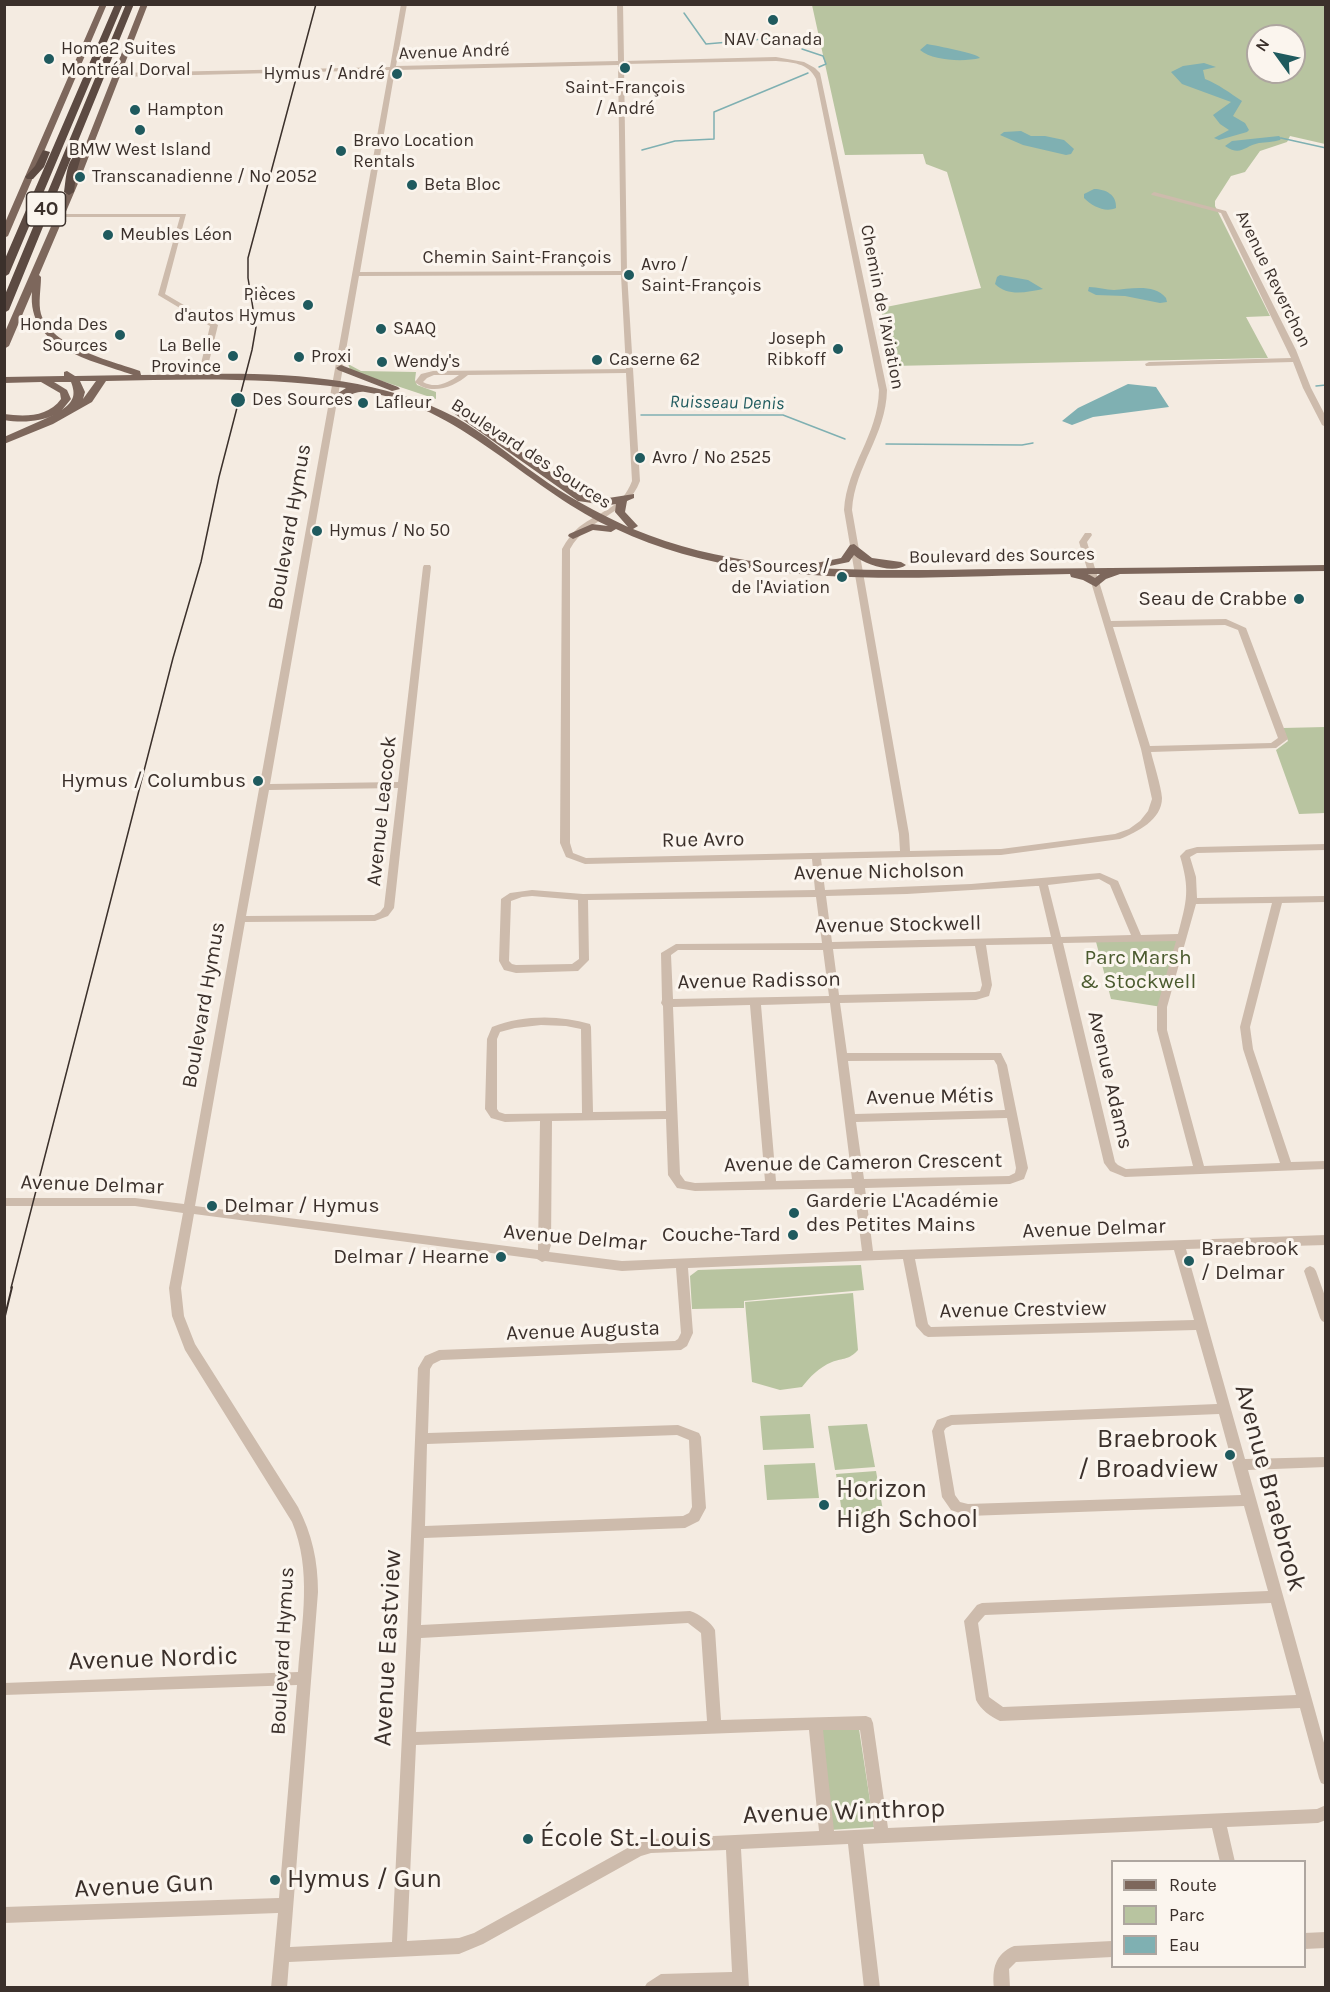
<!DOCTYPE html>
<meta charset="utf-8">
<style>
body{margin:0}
#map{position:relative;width:1330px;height:1992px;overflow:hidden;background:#f4ebe1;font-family:Karla,sans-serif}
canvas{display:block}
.frame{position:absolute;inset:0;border:6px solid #3b302b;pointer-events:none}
.legend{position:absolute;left:1111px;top:1860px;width:195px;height:108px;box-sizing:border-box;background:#fbf5ee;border:2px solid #aea6a0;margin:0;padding:8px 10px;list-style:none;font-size:18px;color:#3b302b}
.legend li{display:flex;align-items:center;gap:12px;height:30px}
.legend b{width:30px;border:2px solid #aea6a0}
.north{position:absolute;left:1246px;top:24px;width:60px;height:60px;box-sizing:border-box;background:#fbf5ee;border:2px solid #aea6a0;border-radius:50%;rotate:303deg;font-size:16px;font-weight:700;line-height:24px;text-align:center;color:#3b302b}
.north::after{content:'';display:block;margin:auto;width:21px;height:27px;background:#1f5a5e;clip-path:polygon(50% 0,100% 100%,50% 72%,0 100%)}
</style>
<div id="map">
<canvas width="1330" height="1992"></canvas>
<div class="frame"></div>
<ul class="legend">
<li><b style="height:8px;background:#7d675c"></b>Route</li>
<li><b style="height:16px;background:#b8c4a0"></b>Parc</li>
<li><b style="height:16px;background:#7fb0b2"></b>Eau</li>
</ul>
<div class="north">N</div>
</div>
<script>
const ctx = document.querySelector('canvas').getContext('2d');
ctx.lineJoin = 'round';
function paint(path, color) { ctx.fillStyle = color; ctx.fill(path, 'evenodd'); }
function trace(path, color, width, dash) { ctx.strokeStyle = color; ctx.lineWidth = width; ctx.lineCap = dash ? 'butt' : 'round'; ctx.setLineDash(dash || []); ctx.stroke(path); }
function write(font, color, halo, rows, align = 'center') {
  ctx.font = font + ' Karla,sans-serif'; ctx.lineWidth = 6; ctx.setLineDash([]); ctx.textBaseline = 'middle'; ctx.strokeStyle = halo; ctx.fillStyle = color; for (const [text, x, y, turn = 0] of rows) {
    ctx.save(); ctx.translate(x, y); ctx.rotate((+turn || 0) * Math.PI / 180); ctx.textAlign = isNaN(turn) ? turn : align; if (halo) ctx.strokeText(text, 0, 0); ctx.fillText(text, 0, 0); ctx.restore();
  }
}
paint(new Path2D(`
 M812 5H1325V144L1290 136 1287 142 1260 151 1245 172 1231 176 1215 201V206L1270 316 1246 317 1268 358 892 366 881 308 981 288 947 172 926 164 923 154 845 155ZM1258 36H1294V72H1258Z
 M348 364 361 371 416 372 415 380 417 385 436 392V399L358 373 350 369Z
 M1325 727V813L1299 814 1276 750 1288 741 1283 728Z
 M1182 937 1162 1007 1111 999 1095 938Z
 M861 1265 864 1290 744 1301V1308H739L692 1309 690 1276 698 1270Z
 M853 1293 858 1350C849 1360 843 1358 832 1362 818 1368 811 1376 802 1387L780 1390 752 1382 745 1302Z
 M810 1414 814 1448 763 1450 760 1416Z
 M867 1424 875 1467 835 1470 828 1426Z
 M815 1463 819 1498 767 1500 764 1465Z
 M876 1471 884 1516 843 1519 836 1474Z
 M859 1729 874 1827 830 1830 820 1730Z`), '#b8c4a0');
paint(new Path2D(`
 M927 44C937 46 977 53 980 58 964 62 933 61 920 50Z
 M1204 63 1216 67 1203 70 1205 79C1218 84 1230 93 1242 101L1233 116 1245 123 1249 130 1247 132 1219 140 1214 138 1229 130 1220 124 1213 115 1231 102 1182 84 1171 72 1183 66Z
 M1021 131 1031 136H1045L1064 140 1074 149 1071 154 1066 155 1023 145 1000 135 1004 132Z
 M1279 136 1281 138 1280 140C1273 142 1266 142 1259 143 1244 146 1241 157 1225 146L1232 141Z
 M1094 189C1106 189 1117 195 1116 208 1105 213 1092 206 1084 198V194Z
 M1000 275 1028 280 1043 289C1027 292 1008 297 995 284L997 277Z
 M1089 287C1098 287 1106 290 1114 290 1130 289 1154 283 1166 298L1167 302 1160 303 1125 296 1096 295 1088 291Z
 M1128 384 1156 387 1169 407 1093 417 1072 425 1062 421 1078 408Z`), '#7fb0b2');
trace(new Path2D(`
 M684 13 706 44 787 37 796 46
 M802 49 823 56 826 64 819 67
 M1281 138 1326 148
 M642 150 675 141 714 139V112L808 73
 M1316 386 1326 385
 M641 415H783L845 439
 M886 444 1022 445 1033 443`), '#7fb0b2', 1.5);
paint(new Path2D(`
 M401 4H407L396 66 618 61 617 4H623L624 61 776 57 804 62 815 68 820 73 887 390C886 436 855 465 852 510L909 834 910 851 1001 849 1115 834 1129 829 1140 821 1148 811 1152 799 1141 749 1079 542 1085 533H1091L1092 535 1087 542 1111 621 1226 619 1246 628 1288 739 1276 748 1151 752C1154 765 1161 785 1162 798 1162 820 1137 832 1120 839L1001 855 821 859 825 890 971 884 1100 873 1118 881 1141 935 1178 934C1187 900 1190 890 1180 856L1186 850 1197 847 1326 844V850L1197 853 1190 857 1196 877 1197 898 1326 896V902L1282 903 1250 1027 1253 1049 1291 1162 1326 1161V1169L1125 1177 1110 1171 1104 1163 1052 944 986 945 992 985 989 996 976 1000 840 1003 847 1053H1001L1007 1065 1028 1168 1024 1179 1010 1184 865 1188 873 1251 1326 1235V1245L1186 1249 1245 1459 1326 1457V1467L1248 1470 1326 1750V1785L1321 1783 1319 1778 1300 1708 1000 1721C991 1717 980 1709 976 1700L964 1621 977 1605 982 1603 1268 1591 1244 1506 968 1516 951 1510 942 1497 932 1431 937 1420 951 1415 1217 1404 1196 1330 928 1337 924 1335 916 1326 903 1259 688 1268 693 1333 687 1346 681 1350 441 1360 433 1364 430 1369 428 1433 678 1425 699 1433 701 1437 706 1508 699 1521 685 1528 424 1538 421 1625 690 1611C699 1614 711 1622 715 1630L721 1720 866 1716 871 1718 873 1723 888 1828 1317 1809 1326 1805V1820L1318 1823 1227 1827 1235 1862H1220L1212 1828 863 1844 880 1988H864L848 1844 741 1849 749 1988H644L647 1983 661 1974 732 1972 726 1850 651 1853 641 1856 483 1944 459 1954 289 1962 287 1988H271L278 1913 4 1923V1907L279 1898 297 1685 4 1695V1683L298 1672C302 1621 312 1570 292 1522L185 1350 172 1316 169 1288 183 1213 135 1206H4V1198H135L184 1204 389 70 117 77 114 75 117 73 390 67ZM776 61C791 62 809 63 816 79L879 390C878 436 847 465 844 510L899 834 900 851 586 858 573 853 570 843V549C588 517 627 516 640 481L627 273 624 64ZM618 65 621 271 360 272 395 70ZM621 275 626 369 433 371 421 374 415 382C431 396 454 387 468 375L626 373 632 481C622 508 600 511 579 527 572 533 567 540 562 549L560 843 566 857 585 864 812 859 815 890 583 894 532 890 510 893 501 899 499 961 504 970 516 973 578 971 589 960 588 900 816 897 822 943 676 944 661 953 662 1000 661 1003 663 1006 666 1111 593 1112 591 1027 590 1024C559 1015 523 1015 492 1027L487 1039 485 1109 491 1118 505 1122 540 1121 538 1250 195 1206 245 922 375 921 388 916 394 908 431 567 430 565H424L423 567 398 782 270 784 359 276ZM434 375H459C448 383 436 389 423 382L427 378ZM1225 625 1238 630 1278 738 1271 743 1150 746 1113 627ZM398 788 384 907 380 912 374 915 246 916 269 790ZM1099 879 1110 885 1131 935 1061 937 1048 885ZM1036 886H1039L1051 937 832 942 826 896 907 894ZM532 896 578 900 579 959 572 964 516 965 512 964 509 961 511 901 522 897ZM1272 903 1240 1027 1243 1049 1280 1163 1204 1166 1167 1030V1007L1196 904ZM1176 941 1157 1007V1030L1193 1166 1126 1169 1118 1165 1115 1162 1063 943ZM975 946 982 985 980 991 975 992 839 995 833 949ZM678 950H823L829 996 673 999 671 955ZM830 1003 852 1179 776 1181 761 1005ZM750 1005 765 1181 695 1183 685 1181 680 1174 673 1007ZM541 1025 566 1026 581 1029 582 1113 505 1114 499 1112 497 1109V1039L500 1032 515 1028ZM994 1060 997 1065 1005 1110 855 1114 848 1061ZM1007 1118 1016 1168 1015 1173 1009 1176 864 1179 856 1122ZM666 1119 668 1175 677 1188 695 1191 854 1188 862 1251 622 1261 549 1252 551 1245 552 1121ZM194 1214 537 1259 542 1262 545 1261 622 1271 676 1268 681 1333 678 1339 675 1341 439 1350 425 1356 418 1368 407 1632 392 1942 290 1947 318 1592C318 1561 312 1534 298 1507L195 1344 184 1316 181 1288ZM1174 1250 1194 1320 931 1327 928 1324 915 1259ZM1219 1414 1241 1495 968 1504 960 1502 955 1495 944 1431 946 1428 952 1425ZM677 1435 689 1440 692 1507 689 1513 683 1516 425 1526 427 1444ZM1271 1603 1296 1695 1003 1707 989 1697 978 1623 985 1615ZM688 1623 701 1633 707 1721 416 1732 421 1638ZM809 1730 819 1831 651 1839 633 1845 474 1933 459 1938 407 1941 416 1745ZM823 1730H860L874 1829 834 1831Z
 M1154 192 1226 211 1296 350 1311 388 1326 417V427L1322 425 1303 388 1293 362 1146 366 1145 364 1149 362 1291 358 1221 213 1152 195 1151 194Z
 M58 214H186L165 294 218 325 206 374 199 372 210 326 158 295 180 217H60L57 215Z
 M1310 1266 1314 1268 1316 1271 1326 1299V1323L1322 1321 1320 1318 1304 1271 1306 1268Z
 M1326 1932V1948L1304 1949V1933Z
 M1112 1941V1957L1016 1962 1009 1969 1010 1988H994C992 1969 995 1954 1014 1946Z`), '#cdbbac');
paint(new Path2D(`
 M100 4H107L8 236 4 238V225Z
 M141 4H148L82 174 39 275 41 277C41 289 38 303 41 314 51 347 112 361 140 371L141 375C245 373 360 367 455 417 484 433 510 456 537 475 566 496 596 512 628 527L615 512 616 504C603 507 590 502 578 501L452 412 460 410 574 488 602 499 634 494V498L627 501 625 512 638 526 633 529C751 578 879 570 1004 569 1111 568 1218 567 1326 565V571L1120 574 1106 579 1096 587 1083 580 1071 577 1070 574C922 576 753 594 616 529L611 532 593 530 573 539 568 536 569 534 592 524 608 526C525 486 458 405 365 392 351 390 343 403 332 401V397L346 388C267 377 186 379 106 381L92 402 53 424 4 444V437L56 414C40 422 22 423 4 420V414C25 417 48 417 61 399L60 393 41 382 4 383V377L64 376V372L67 371 75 376 133 375C91 360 27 348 32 292L9 346 4 349V334L74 174ZM80 381H96L83 399 85 392ZM54 382H71C76 395 74 401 62 410L71 399 67 390ZM1088 574H1100L1095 578Z
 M341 365 398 387 400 389 392 391 338 370 336 368Z
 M854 544 872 558 901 562 906 565C894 574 865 565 854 555L849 562 820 568 815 565 816 563 841 558 850 545Z`), '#7d675c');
paint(new Path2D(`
 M115 4H123L9 274 4 277V261Z
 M126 4H134L9 310 4 313V297Z
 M43 150 50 152 44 167 33 179H27L25 177 35 166Z
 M77 154 81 157 76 174 74 192 69 195 64 192C66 180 66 160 77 154Z`), '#5c4a42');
trace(new Path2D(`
 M11 1288 173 658 201 562 219 477 252 350 256 327 248 278V258L316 4`), '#3b302b', 1.5);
trace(new Path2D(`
 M4 1320 12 1287`), '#3b302b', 2);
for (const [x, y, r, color] of [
 [773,20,6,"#1f5a5e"],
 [49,59,6,"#1f5a5e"],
 [625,68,6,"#1f5a5e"],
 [397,74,6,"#1f5a5e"],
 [135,110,6,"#1f5a5e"],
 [140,130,6,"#1f5a5e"],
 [341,151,6,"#1f5a5e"],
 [80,177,6,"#1f5a5e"],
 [412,185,6,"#1f5a5e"],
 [108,235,6,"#1f5a5e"],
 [629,275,6,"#1f5a5e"],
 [308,305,6,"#1f5a5e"],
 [381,329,6,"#1f5a5e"],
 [120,335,6,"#1f5a5e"],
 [838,349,6,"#1f5a5e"],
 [233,356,6,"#1f5a5e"],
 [299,357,6,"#1f5a5e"],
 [597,360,6,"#1f5a5e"],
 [382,362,6,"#1f5a5e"],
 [238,400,8,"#1f5a5e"],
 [363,403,6,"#1f5a5e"],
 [640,458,6,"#1f5a5e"],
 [317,531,6,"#1f5a5e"],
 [842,577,6,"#1f5a5e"],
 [1299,599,6,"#1f5a5e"],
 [258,781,6,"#1f5a5e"],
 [212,1206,6,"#1f5a5e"],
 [794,1213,6,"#1f5a5e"],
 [793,1235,6,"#1f5a5e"],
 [501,1257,6,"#1f5a5e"],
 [1189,1261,6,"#1f5a5e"],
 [1230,1455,6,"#1f5a5e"],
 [824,1505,6,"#1f5a5e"],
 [528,1839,6,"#1f5a5e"],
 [275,1880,6,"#1f5a5e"]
]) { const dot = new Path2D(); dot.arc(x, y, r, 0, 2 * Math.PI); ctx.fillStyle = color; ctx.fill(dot); trace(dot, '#fbf5ee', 2); }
write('18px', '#3b302b', '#fbf5ee', [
 ["NAV Canada",773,40,"center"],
 ["Home2 Suites",61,49],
 ["Montréal Dorval",61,70],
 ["Hymus / André",385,74,"right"],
 ["Saint-François",625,88,"center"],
 ["/ André",625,109,"center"],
 ["Hampton",147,110],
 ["Bravo Location",353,141],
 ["Rentals",353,162],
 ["BMW West Island",140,150,"center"],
 ["Transcanadienne / No 2052",92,177],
 ["Beta Bloc",424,185],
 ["Meubles Léon",120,235],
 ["Avro /",641,265],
 ["Saint-François",641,286],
 ["Pièces",296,295,"right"],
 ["d'autos Hymus",296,316,"right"],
 ["Honda Des",108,325,"right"],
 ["Sources",108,346,"right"],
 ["SAAQ",393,329],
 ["Joseph",826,339,"right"],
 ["Ribkoff",826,360,"right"],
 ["La Belle",221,346,"right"],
 ["Province",221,367,"right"],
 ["Proxi",311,357],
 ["Caserne 62",609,360],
 ["Wendy's",394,362],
 ["Des Sources",252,400],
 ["Lafleur",375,403],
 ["Avro / No 2525",652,458],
 ["Hymus / No 50",329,531],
 ["des Sources /",830,567,"right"],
 ["de l'Aviation",830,588,"right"]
], 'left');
write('18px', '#3b302b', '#fbf5ee', [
 ["Avenue André",454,52,-2],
 ["Chemin Saint-François",517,258],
 ["Avenue Reverchon",1273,279,64],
 ["Chemin de l'Aviation",882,307,79],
 ["Boulevard des Sources",531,454,33],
 ["Boulevard des Sources",1002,556,-1]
]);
write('italic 18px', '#1f5a5e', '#fbf5ee', [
 ["Ruisseau Denis",727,403,1]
]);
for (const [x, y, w] of [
 [46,209,39]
]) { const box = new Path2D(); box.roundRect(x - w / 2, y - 17, w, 34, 4.5); ctx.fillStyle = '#fbf5ee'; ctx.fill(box); trace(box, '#3b302b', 1.5); }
write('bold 20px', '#3b302b', null, [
 ["40",46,209]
]);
write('21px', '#3b302b', '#fbf5ee', [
 ["Boulevard Hymus",290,527,-80],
 ["Avenue Leacock",382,811,-84],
 ["Rue Avro",703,840,-1],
 ["Avenue Nicholson",879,872,-1],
 ["Avenue Stockwell",898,925,-1],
 ["Avenue Radisson",759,981,-1],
 ["Boulevard Hymus",204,1005,-80],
 ["Avenue Adams",1110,1080,77],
 ["Avenue Métis",930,1097,-1],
 ["Avenue de Cameron Crescent",863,1163,-1],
 ["Avenue Delmar",92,1185,2],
 ["Avenue Delmar",1094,1229,-2],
 ["Avenue Delmar",575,1238,5],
 ["Avenue Crestview",1023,1310,-1],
 ["Avenue Augusta",583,1331,-2],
 ["Boulevard Hymus",283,1651,-87]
]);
write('21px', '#3b302b', '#fbf5ee', [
 ["Seau de Crabbe",1287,599],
 ["Hymus / Columbus",246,781],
 ["Garderie L'Académie",806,1201,"left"],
 ["des Petites Mains",806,1225,"left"],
 ["Delmar / Hymus",224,1206,"left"],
 ["Couche-Tard",781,1235],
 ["Braebrook",1201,1249,"left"],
 ["/ Delmar",1201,1273,"left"],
 ["Delmar / Hearne",489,1257]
], 'right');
write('21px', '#4a5a2e', '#fbf5ee', [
 ["Parc Marsh",1138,958],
 ["& Stockwell",1138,982]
]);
write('26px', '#3b302b', '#fbf5ee', [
 ["Braebrook",1218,1440,"right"],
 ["/ Broadview",1218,1470,"right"],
 ["Horizon",836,1490],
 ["High School",836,1520],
 ["École St.-Louis",540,1839],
 ["Hymus / Gun",287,1880]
], 'left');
write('26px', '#3b302b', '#fbf5ee', [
 ["Avenue Braebrook",1270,1488,75],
 ["Avenue Eastview",388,1648,-87],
 ["Avenue Nordic",153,1659,-2],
 ["Avenue Winthrop",844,1812,-2],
 ["Avenue Gun",144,1886,-3]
]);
</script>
